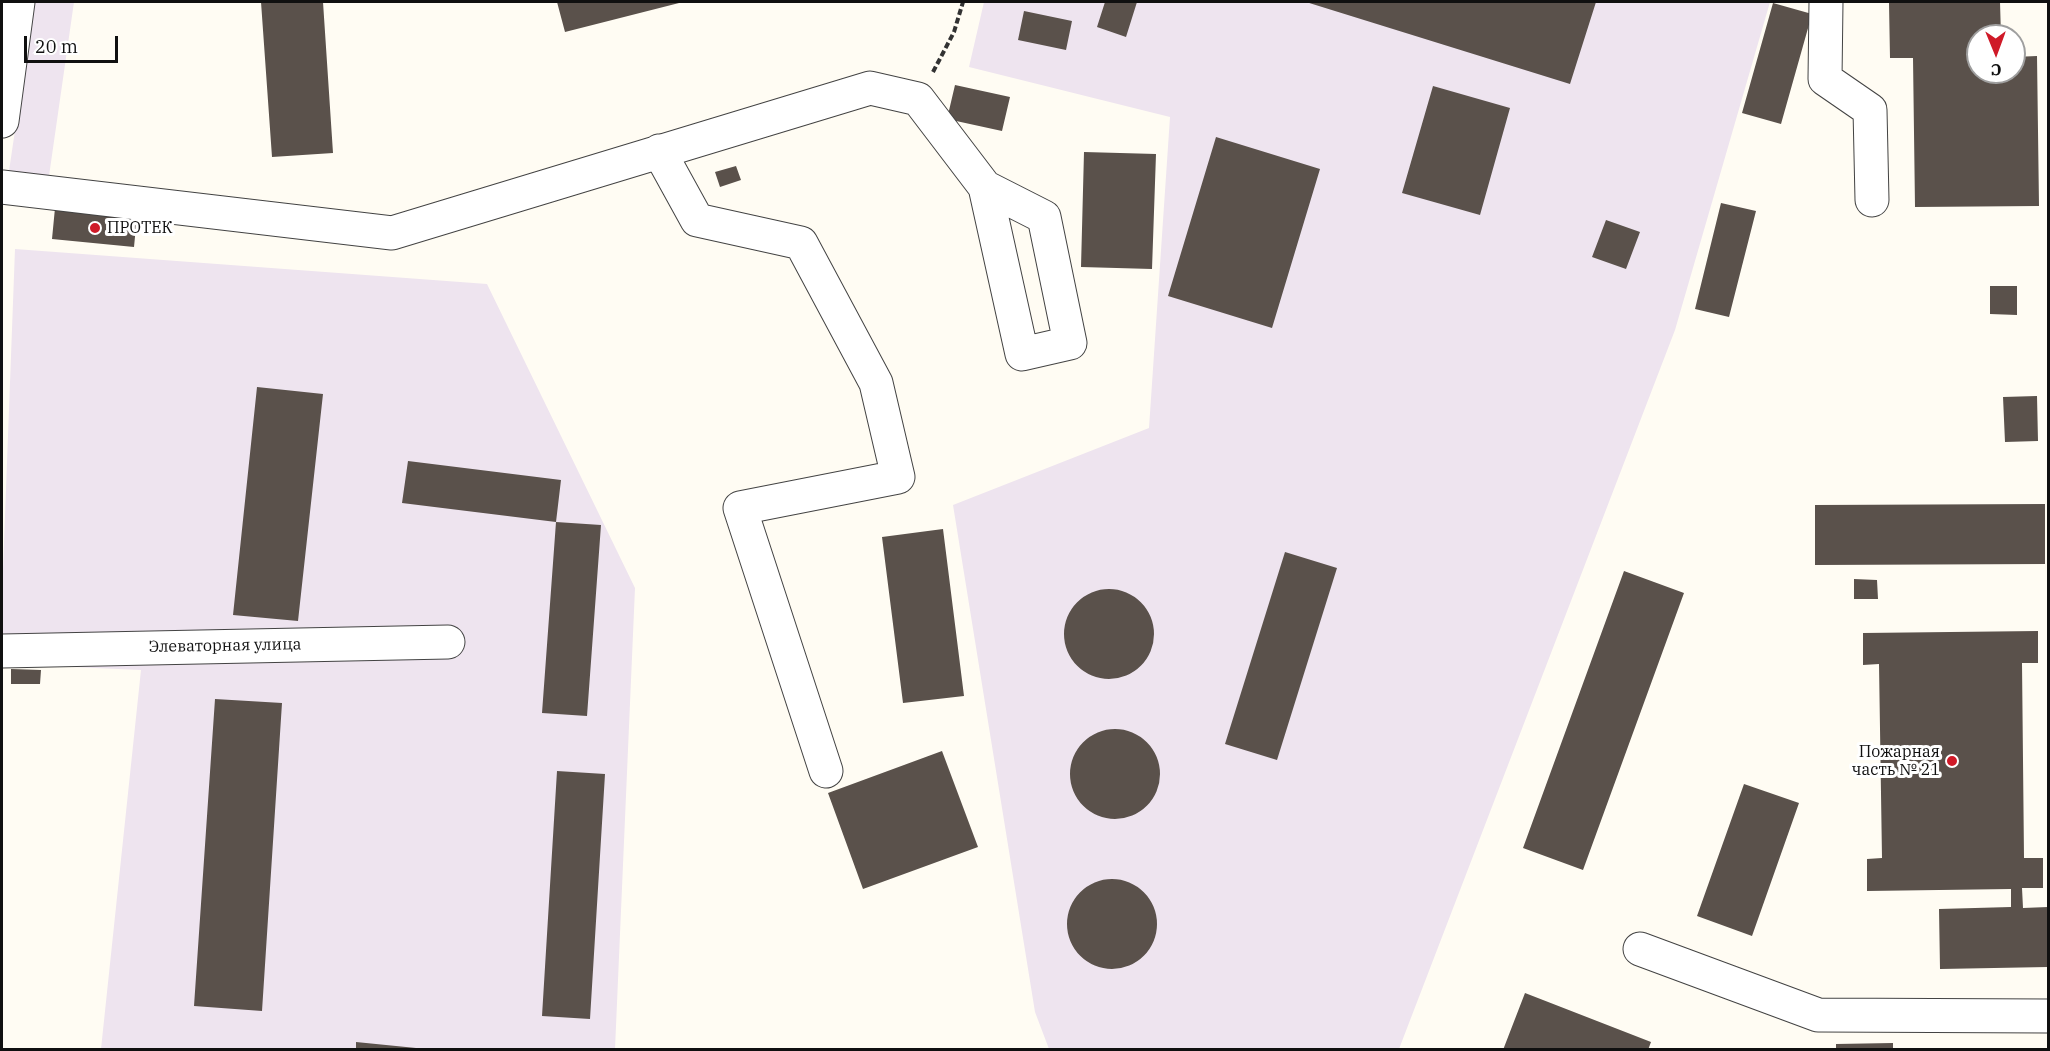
<!DOCTYPE html>
<meta charset="utf-8">
<style>
body{margin:0}
#map{position:relative;width:2050px;height:1051px;overflow:hidden;background:#fffcf3;font-family:"IBM Plex Serif",serif}
canvas{display:block}
.frame{position:absolute;inset:0;border:3px solid #101010;pointer-events:none}
.north{position:absolute;left:1966px;top:24px;width:60px;height:60px;box-sizing:border-box;background:#fff;border:2px solid #9f9f9f;border-radius:50%;rotate:179deg;font-size:16px;font-weight:700;line-height:24px;text-align:center;color:#101010}
.north::after{content:'';display:block;margin:auto;width:21px;height:27px;background:#cf1a28;clip-path:polygon(50% 0,100% 100%,50% 72%,0 100%)}
.scale{position:absolute;left:24px;top:36px;width:94px;height:27px;box-sizing:border-box;border:3px solid #101010;border-top:0;padding-left:8px;font-size:18px;line-height:21px;white-space:nowrap;color:#101010;-webkit-text-stroke:4px #fff;paint-order:stroke}
</style>
<div id="map">
<canvas width="2050" height="1051"></canvas>
<div class="frame"></div>
<div class="north">С</div>
<div class="scale">20 m</div>
</div>
<script>
const ctx = document.querySelector('canvas').getContext('2d');
ctx.lineJoin = 'round';
function paint(path, color) { ctx.fillStyle = color; ctx.fill(path, 'evenodd'); }
function trace(path, color, width, dash) { ctx.strokeStyle = color; ctx.lineWidth = width; ctx.lineCap = dash ? 'butt' : 'round'; ctx.setLineDash(dash || []); ctx.stroke(path); }
function write(font, color, halo, rows, align = 'center') {
  ctx.font = font + ' "IBM Plex Serif",serif'; ctx.lineWidth = 6; ctx.setLineDash([]); ctx.textBaseline = 'middle'; ctx.strokeStyle = halo; ctx.fillStyle = color; for (const [text, x, y, turn = 0] of rows) {
    ctx.save(); ctx.translate(x, y); ctx.rotate((+turn || 0) * Math.PI / 180); ctx.textAlign = isNaN(turn) ? turn : align; if (halo) ctx.strokeText(text, 0, 0); ctx.fillText(text, 0, 0); ctx.restore();
  }
}
paint(new Path2D(`
 M34 2H74L49 176 9 171Z
 M984 2H1770L1675 330 1399 1049H1049L1035 1012 953 505 1149 428 1170 117 969 67Z
 M15 249 487 284 635 588 615 1049H101L141 670 2 664V596Z`), '#eee4ef');
paint(new Path2D(`
 M261 2H323L333 153 272 157Z
 M557 2H683L565 32Z
 M1105 2H1137L1126 37 1097 27Z
 M1306 2H1596L1570 84Z
 M2000 2 2001 36H1978V72H2014V57L2037 56 2039 206 1915 207 1913 58H1890L1889 3Z
 M1773 3 1812 14 1781 124 1742 113Z
 M1024 11 1072 21 1066 50 1018 40Z
 M955 85 1010 97 1002 131 947 119Z
 M1433 86 1510 108 1480 215 1402 193Z
 M1216 137 1320 169 1272 328 1168 296Z
 M1084 152 1156 154 1152 269 1081 267Z
 M736 166 741 180 720 187 715 172Z
 M1721 203 1756 211 1729 317 1695 309Z
 M55 208 137 216 134 247 52 239Z
 M1606 220 1640 232 1626 269 1592 257Z
 M1990 286H2017V315L1990 314Z
 M257 387 323 394 298 621 233 615Z
 M2037 396 2038 441 2005 442 2003 397Z
 M408 461 561 480 556 522 402 503Z
 M2045 504V564L1815 565V505Z
 M556 522 601 525 587 716 542 713Z
 M943 529 964 696 903 703 882 537Z
 M1285 552 1337 568 1277 760 1225 744Z
 M1624 571 1684 593 1583 870 1523 848Z
 M1854 579 1877 580 1878 599H1854Z
 M1064 634a45 45 0 1 1 90 0a45 45 0 1 1-90 0Z
 M2038 631V663H2022L2024 858H2043V888H2022L2023 908 2048 907V967L1940 969 1939 909 2011 907V889L1867 891V859L1882 858 1879 664 1863 665V633Z
 M11 669 41 670 40 684H11Z
 M215 699 282 703 262 1011 194 1006Z
 M1070 774a45 45 0 1 1 90 0a45 45 0 1 1-90 0Z
 M942 751 978 847 863 889 828 793Z
 M557 771 605 774 590 1019 542 1016Z
 M1744 784 1799 803 1752 936 1697 916Z
 M1067 924a45 45 0 1 1 90 0a45 45 0 1 1-90 0Z
 M1525 993 1651 1042 1648 1050H1503Z
 M356 1042 416 1048V1050H356Z
 M1893 1043V1050H1836V1044Z`), '#5a514b');
const minor = new Path2D(`
 M1826 2 1825 79 1870 110 1872 200
 M2 121 18 2
 M659 151 697 220 801 243 876 383 898 477 740 508 826 771
 M2 187 392 233 870 88 918 99 985 187 1022 354 1070 343 1044 217 985 187
 M2 651 448 642
 M1640 949 1818 1015 2048 1016`);
trace(minor, '#434343', 35);
trace(new Path2D(`
 M933 72 954 32 963 2`), '#323232', 4, [6, 3]);
trace(minor, '#fff', 33);
for (const [x, y, r, color] of [
 [95,228,6,"#cf1a28"],
 [1952,761,6,"#cf1a28"]
]) { const dot = new Path2D(); dot.arc(x, y, r, 0, 2 * Math.PI); ctx.fillStyle = color; ctx.fill(dot); trace(dot, '#fff', 2); }
write('16px', '#101010', '#fff', [
 ["ПРОТЕК",107,228],
 ["Пожарная",1940,752,"right"],
 ["часть № 21",1940,770,"right"]
], 'left');
write('16px', '#101010', '#fff', [
 ["Элеваторная улица",225,646,-1]
]);
</script>
